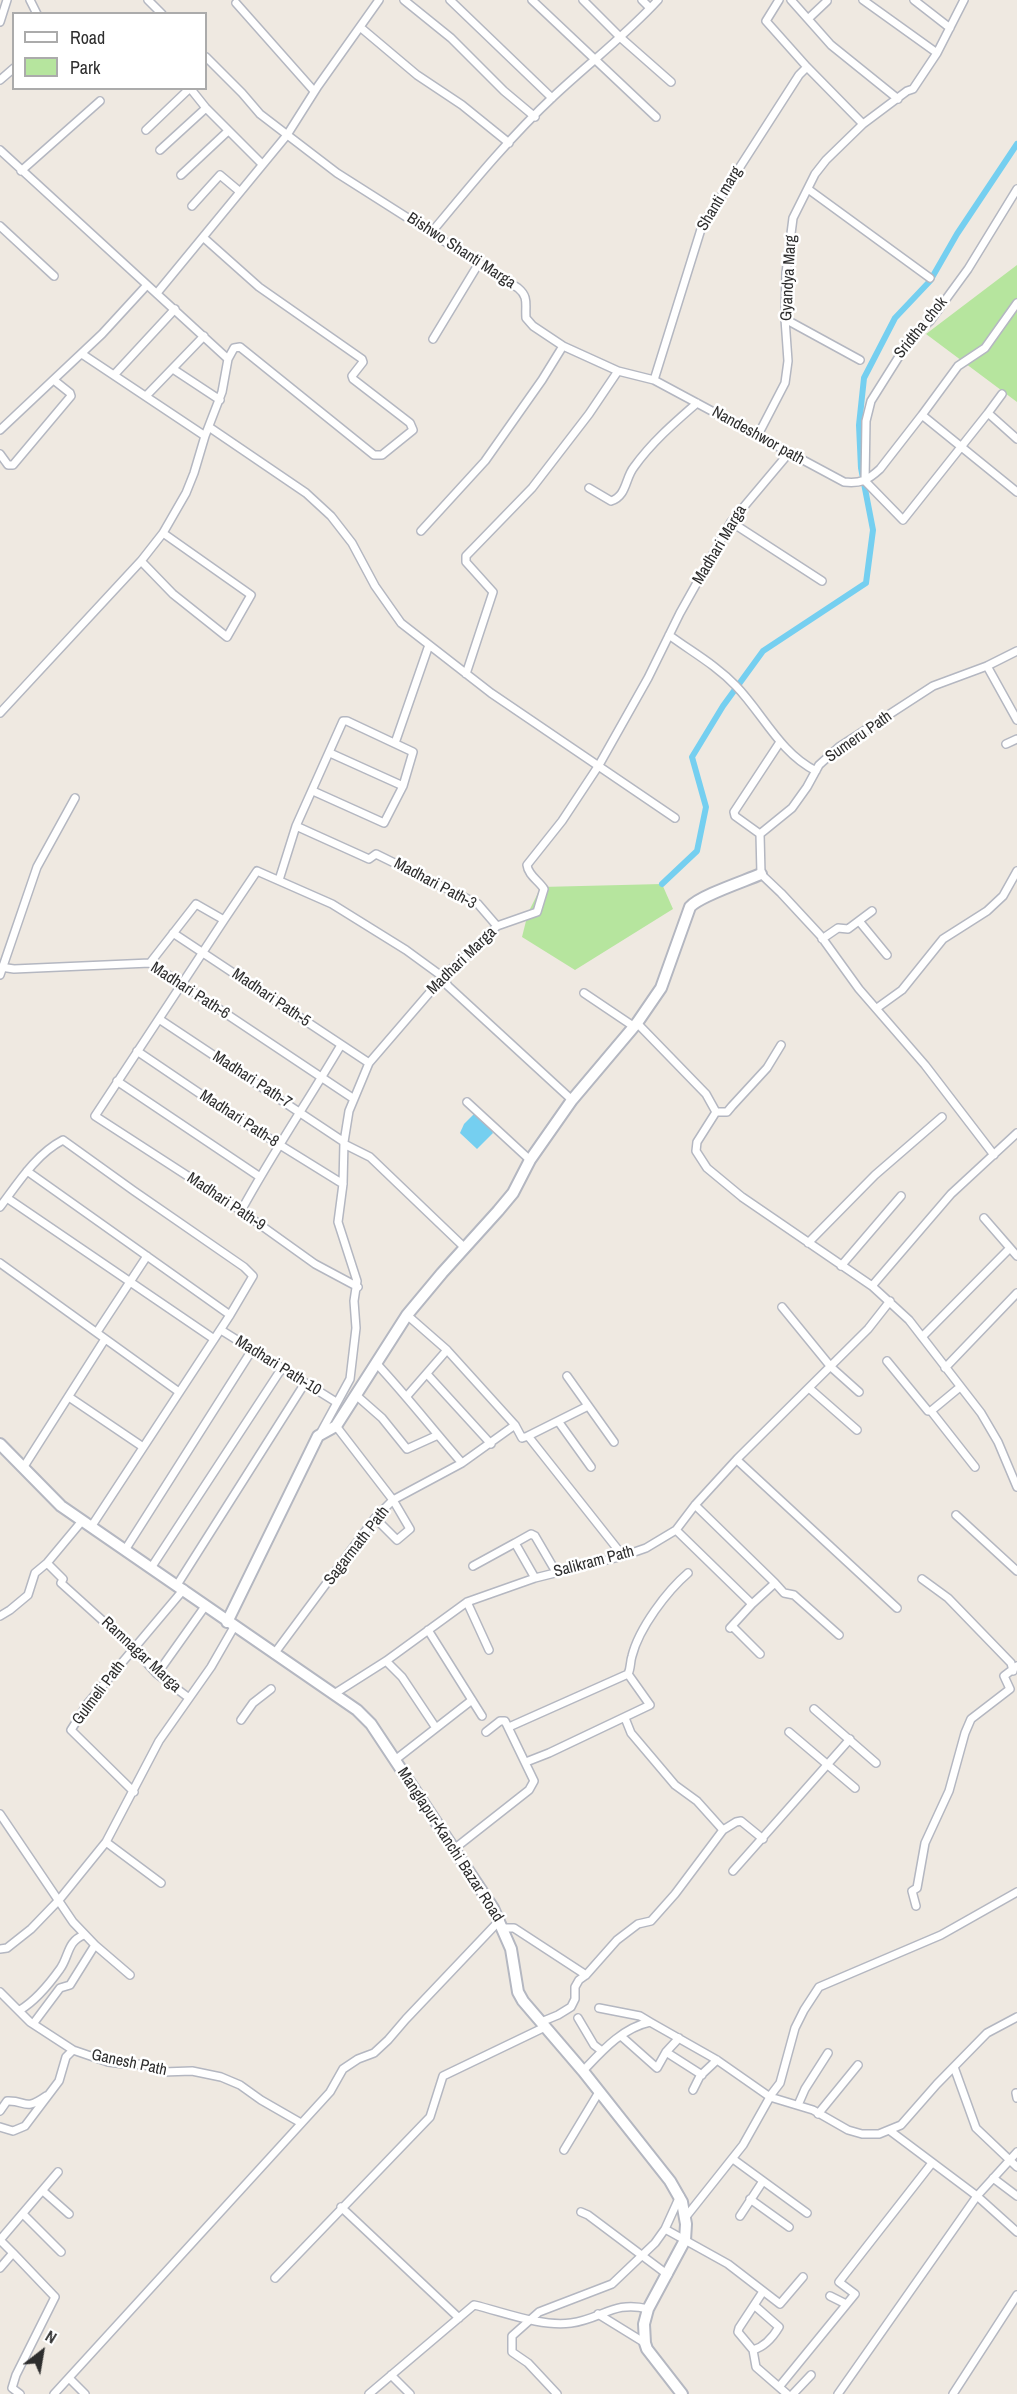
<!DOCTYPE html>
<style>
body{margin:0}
#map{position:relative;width:1017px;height:2394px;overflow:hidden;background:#efe9e1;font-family:"Archivo Narrow",sans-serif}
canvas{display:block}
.legend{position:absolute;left:12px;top:12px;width:195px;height:78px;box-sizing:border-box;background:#fff;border:2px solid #ababab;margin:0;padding:8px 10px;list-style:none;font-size:18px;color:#2e2e2e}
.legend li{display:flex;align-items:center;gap:12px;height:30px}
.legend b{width:30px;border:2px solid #ababab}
.north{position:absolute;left:12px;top:2322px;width:60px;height:60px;-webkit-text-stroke:4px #fff;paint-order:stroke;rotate:31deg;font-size:16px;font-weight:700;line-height:24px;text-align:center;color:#2e2e2e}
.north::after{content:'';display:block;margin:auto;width:21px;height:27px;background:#2e2e2e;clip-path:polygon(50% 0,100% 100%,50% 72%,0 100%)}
</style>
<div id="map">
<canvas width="1017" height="2394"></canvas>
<ul class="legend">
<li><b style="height:8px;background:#fff"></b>Road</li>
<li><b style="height:16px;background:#b6e59e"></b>Park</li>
</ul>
<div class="north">N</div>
</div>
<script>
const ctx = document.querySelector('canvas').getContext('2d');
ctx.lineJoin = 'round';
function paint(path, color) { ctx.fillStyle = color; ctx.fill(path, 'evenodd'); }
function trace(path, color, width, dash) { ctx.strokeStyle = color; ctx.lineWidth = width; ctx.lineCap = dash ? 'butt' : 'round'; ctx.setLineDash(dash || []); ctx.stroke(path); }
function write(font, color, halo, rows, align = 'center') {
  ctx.font = font + ' "Archivo Narrow",sans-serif'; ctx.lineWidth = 5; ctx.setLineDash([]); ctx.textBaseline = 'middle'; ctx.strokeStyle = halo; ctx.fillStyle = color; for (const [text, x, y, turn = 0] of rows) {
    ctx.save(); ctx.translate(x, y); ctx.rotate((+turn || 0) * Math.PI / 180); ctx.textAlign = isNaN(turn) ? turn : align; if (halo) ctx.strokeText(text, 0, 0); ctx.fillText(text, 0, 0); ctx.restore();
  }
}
paint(new Path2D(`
 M1017 265V402L926 334Z
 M662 884 673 909 575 970 522 937 528 913 541 887Z`), '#b6e59e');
paint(new Path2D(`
 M474 1114 491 1129 493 1133 477 1149 460 1133 464 1124Z`), '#75cff0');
trace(new Path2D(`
 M662 884 697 851 706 807 692 757 723 706 763 651 866 583 873 530 861 468 859 425 864 378 895 318 930 281 957 234 1017 144`), '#75cff0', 6);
const street = new Path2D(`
 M30 0 37 14
 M148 0 162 14
 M404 0 451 38 504 91 535 117
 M450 0 552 98
 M532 0 656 117
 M583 0 621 38 671 82
 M642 0 650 8
 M779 0 766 21 807 67 863 124
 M791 0 831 45 898 99
 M863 0 937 53
 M914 0 950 28
 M236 3 314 91
 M808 19 827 1
 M0 22 7 0
 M360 27 417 75 462 105 509 143
 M206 57 242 93 260 114 337 173 518 288C529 297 525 304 526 318L533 326 563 346 618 371 654 380 844 482C861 484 868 480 880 469L922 415 1017 492
 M0 80 14 68
 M190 88 206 108 262 164
 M146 130 190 88
 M0 150 228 359
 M160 150 206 108
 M21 171 100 101
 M181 175 228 131
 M808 189 930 278
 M192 206 220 175 239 191
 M0 226 54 276
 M431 233C470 186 509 138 554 96 588 64 626 35 658 0
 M157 293 287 135 318 86 379 0
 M785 319 860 360
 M433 339 479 263
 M82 354 205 436
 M173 369 220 400
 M114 375 175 309
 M654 380 702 226 799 75 807 67
 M146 396 204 336
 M988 413 1002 394
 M922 415 958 366 985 348 1017 303
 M209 427 306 493 331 516 352 543 375 586 401 623 491 693 675 818
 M0 430 102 334 147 285
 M758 435 785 383 788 361 785 319 786 273 793 218 815 174 826 160 863 124 907 91 913 89 937 53 964 0
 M0 454 8 465H13L71 396 70 393 55 381
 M865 481 866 421 871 401 910 339 930 321 968 269 1017 189
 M865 481 903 520 988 413 1017 439
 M589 488 611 501C627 496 625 478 634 467 652 442 674 423 697 403
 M731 522 822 581
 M421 531 485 461 542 380 563 346
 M141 561 173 594 227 637 251 595 163 533
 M669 635C692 652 716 665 736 686 763 714 780 753 816 771
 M987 666 1017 720
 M466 674 493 592 466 562V556L532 488 589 414 618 371
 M0 713 141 561 163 533 186 493 194 473 205 436 222 392 228 359 234 348 240 347 374 455H382L413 430 410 423 353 379 352 376 363 362 362 359 259 287 204 238
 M395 743 429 645
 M1006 744 1017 739
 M330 753 403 786
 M296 826 369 859 376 854 478 904 497 926
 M760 834 735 816 734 812 780 742
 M279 880 296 826 343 721H347L413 752 403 786 384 823 313 791
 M224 920 95 1116 234 1206 315 1264 358 1287
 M859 921 887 955
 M173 933 369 1063
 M822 939 838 928 848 929 872 911
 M150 963 196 904 224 920 257 871 332 904 406 950 443 977 448 986 572 1100
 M0 967 14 969 150 963 354 1099
 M0 975 37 867 75 798
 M584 993 633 1026
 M877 1008 902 990 943 939 987 911 1003 896 1017 871
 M159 1019 344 1142
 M637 1023 706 1094 716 1112 697 1142 696 1151 707 1168 742 1197 872 1286 909 1320 981 1413 998 1442 1017 1487
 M137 1051 230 1114 343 1184
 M117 1081 260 1177
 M467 1102 530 1160
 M716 1112H727L732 1106 767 1068 781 1045
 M344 1144 370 1157 465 1248
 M994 1155 925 1065 859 989 820 935 781 893 761 874 760 834 792 808 807 787 819 765 839 747 933 686 987 666 1017 651
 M27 1171 230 1315
 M7 1198 214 1339
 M0 1207C18 1183 36 1154 63 1140L134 1191 244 1267 253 1276 230 1315 91 1527
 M241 1211C272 1154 308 1101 341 1045
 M984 1218 1017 1256
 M808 1243 875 1175 942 1117
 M0 1263 179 1392
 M841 1266 901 1196
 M872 1286 951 1194 1017 1133
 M782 1307 831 1367 859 1392
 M221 1330 336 1402
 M97 1332 147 1256
 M922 1337 1010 1248
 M887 1361 928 1411H931L960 1387
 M376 1363C406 1395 433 1430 462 1463L515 1425 447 1350 407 1315
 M945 1368 1017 1293
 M427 1374 491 1444
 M567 1376 614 1442
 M809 1388 857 1430
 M357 1396 382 1418 407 1449 438 1435
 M407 1396 447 1350
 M69 1397 143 1447
 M931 1411 975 1467
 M558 1421 591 1467
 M515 1425 522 1438 528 1436 623 1556
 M336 1426 393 1500 410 1529 397 1540 375 1518
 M320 1434 350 1379 356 1328 354 1301 357 1281 338 1222 343 1184 344 1142 349 1111 369 1063 443 977 497 926 537 912 544 889C539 881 528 875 527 865L562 821 599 765 648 678 680 613 731 522 789 453
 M528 1436 588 1406
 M737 1460 897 1608
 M23 1468 105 1339
 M956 1515 1017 1571
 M676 1530 752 1604 775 1583 695 1505
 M125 1550 252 1350
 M47 1563 63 1579 61 1583 133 1648 157 1674 189 1698
 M473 1566 515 1543
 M151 1568 282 1368
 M535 1578 515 1543 531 1534 535 1536 556 1572
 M922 1579 948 1598 1011 1663 1013 1671
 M775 1583 784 1593 794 1595 839 1635
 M177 1585 305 1383
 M467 1602 489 1650
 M0 1616 10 1610 28 1595 35 1573 47 1563 82 1521
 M732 1626 760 1654
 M730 1628 752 1604
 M428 1630 482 1716
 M274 1654 375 1518 393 1500 462 1463
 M386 1661 402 1677 436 1728
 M157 1674 206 1605
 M334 1694 386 1661 467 1602 535 1578 623 1556 646 1548 676 1530 695 1505 738 1458 868 1329 890 1301
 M814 1709 876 1763
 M625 1718 631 1733 675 1785 697 1801 723 1830 736 1822 741 1821 763 1839
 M241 1720 253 1703 271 1689
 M509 1727 628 1674
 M789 1732 855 1788
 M395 1760 472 1700
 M526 1762 549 1753 650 1705 628 1674C631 1668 630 1662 632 1656 639 1628 667 1591 688 1573
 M134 1792 71 1730 88 1703 184 1589
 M0 1814 73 1922 95 1945 70 1985 60 1988 33 2024
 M106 1842 161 1883
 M454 1849 529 1790 534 1781 505 1721H500L486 1732
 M733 1871 850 1739
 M916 1906 912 1891 917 1888 925 1843 949 1791 965 1733 971 1719 1010 1689 1004 1676 1017 1666
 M503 1928H514L586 1975
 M95 1945 130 1975
 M0 1949 7 1948 31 1929 59 1900 106 1842 159 1741 211 1667 234 1627
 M0 1992 30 2022 73 2050 108 2062 132 2065 143 2064 163 2072 192 2071 221 2077 240 2085 261 2100 301 2123
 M599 2008 640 2016 650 2022
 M20 2010C35 2001 50 1983 60 1969 69 1957 67 1941 84 1935
 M578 2018 594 2045 602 2051
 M541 2022 558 2015 571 2007 575 1999V1987L579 1980 586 1975 617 1940 638 1924 651 1921 675 1894 723 1830
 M621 2036 657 2068 666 2052 679 2038
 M666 2052 702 2075
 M954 2067 976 2128 1017 2167
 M583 2071C602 2051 622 2028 650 2022L717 2060 770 2097 813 2110 848 2130 862 2134H879L901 2125 937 2084 987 2033 1017 2017
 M693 2090 700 2076 717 2060
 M1016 2093 1017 2098
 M770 2096 780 2083 795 2028 804 2010 819 1987 941 1935 1017 1892
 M798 2105 805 2089 828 2053
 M0 2111 7 2101C27 2100 23 2112 46 2096
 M818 2114 858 2065
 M0 2127 13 2131 25 2126 59 2081 66 2057 73 2050
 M564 2150 599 2092
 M1017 2152 977 2196 1017 2232
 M733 2159 807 2213
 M993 2178 1017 2196
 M43 2191 69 2214
 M750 2199 789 2227
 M341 2207 459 2318
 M581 2212 588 2215 668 2275
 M23 2214 61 2252
 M740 2216 763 2181
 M685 2218 743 2145 770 2097
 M665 2229 728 2264 780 2304 803 2277
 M0 2240 58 2172
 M0 2240 13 2253
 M0 2268 13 2253 55 2297 16 2375 12 2388 20 2394
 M275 2278 430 2117 443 2076 545 2027
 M830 2296 846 2304
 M754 2305 779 2327C773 2337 764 2347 753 2350L738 2332 739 2328 762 2293
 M598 2314 645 2343
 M753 2350 756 2367 787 2394
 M391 2375 410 2394
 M69 2378 85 2394
 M779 2387 855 2294 839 2282 932 2163
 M54 2394 330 2092 343 2069 358 2059 374 2053 388 2040 406 2019 500 1920
 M369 2394 474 2305C504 2312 540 2327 571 2323 602 2319 614 2300 648 2309
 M557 2394 528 2363 512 2352V2336L539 2312 612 2284 655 2243 665 2229 680 2196
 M793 2394 811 2375
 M838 2394 977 2196 889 2130
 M953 2394 1017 2295`);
const secondary = new Path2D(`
 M0 1444 61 1506 357 1710 371 1724 493 1908 511 1949 518 1992 523 2001 583 2071 670 2181 682 2202 686 2224 685 2240 648 2309 644 2324 645 2343 647 2349 682 2394
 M227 1622 318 1436 336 1426 407 1315 442 1273 498 1211 513 1193 530 1160 572 1100 637 1023 661 988 690 907C699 896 745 881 761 874`);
trace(street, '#b4b7c1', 10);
trace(secondary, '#b4b7c1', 14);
trace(street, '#fff', 7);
trace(secondary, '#fff', 10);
write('16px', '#2e2e2e', '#fff', [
 ["Shanti marg",720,199,-59],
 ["Bishwo Shanti Marga",461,251,33],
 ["Gyandya Marg",789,278,-87],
 ["Sridtha chok",921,328,-51],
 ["Nandeshwor path",758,436,29],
 ["Madhari Marga",720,545,-59],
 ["Sumeru Path",859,737,-35],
 ["Madhari Path-3",435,884,28],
 ["Madhari Marga",462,961,-44],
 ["Madhari Path-6",190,991,33],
 ["Madhari Path-5",271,998,34],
 ["Madhari Path-7",252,1080,33],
 ["Madhari Path-8",239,1119,33],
 ["Madhari Path-9",226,1202,34],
 ["Madhari Path-10",278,1366,32],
 ["Sagarmath Path",357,1546,-52],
 ["Salikram Path",594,1562,-15],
 ["Ramnagar Marga",141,1655,43],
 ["Gulmeli Path",99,1693,-53],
 ["Manglapur-Kanchi Bazar Road",450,1845,57],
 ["Ganesh Path",129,2063,12]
]);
</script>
